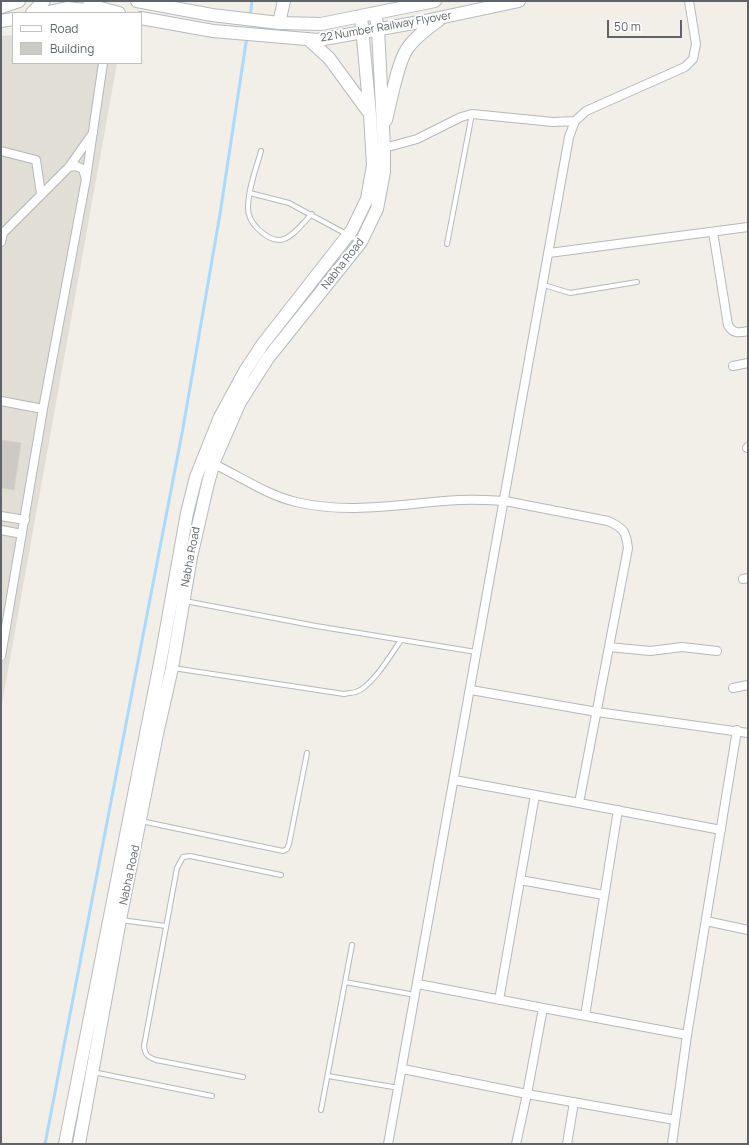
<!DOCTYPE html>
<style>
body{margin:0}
#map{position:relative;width:749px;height:1145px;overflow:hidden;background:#f1efe8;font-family:Manrope,sans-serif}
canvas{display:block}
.frame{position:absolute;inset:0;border:2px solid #5f6368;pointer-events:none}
.legend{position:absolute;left:12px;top:12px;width:130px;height:52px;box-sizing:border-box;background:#fff;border:1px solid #bfc1c3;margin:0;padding:5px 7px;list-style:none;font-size:12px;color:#5f6368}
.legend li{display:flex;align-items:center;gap:8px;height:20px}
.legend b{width:20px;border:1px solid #bfc1c3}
.scale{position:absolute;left:607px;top:20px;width:75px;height:18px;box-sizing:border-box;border:2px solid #5f6368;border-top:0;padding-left:5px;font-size:12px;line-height:14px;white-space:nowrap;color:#5f6368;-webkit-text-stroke:3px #fff;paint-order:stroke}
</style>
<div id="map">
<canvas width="749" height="1145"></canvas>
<div class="frame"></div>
<ul class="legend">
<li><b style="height:5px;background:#fff"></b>Road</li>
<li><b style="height:11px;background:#cccac5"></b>Building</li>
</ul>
<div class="scale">50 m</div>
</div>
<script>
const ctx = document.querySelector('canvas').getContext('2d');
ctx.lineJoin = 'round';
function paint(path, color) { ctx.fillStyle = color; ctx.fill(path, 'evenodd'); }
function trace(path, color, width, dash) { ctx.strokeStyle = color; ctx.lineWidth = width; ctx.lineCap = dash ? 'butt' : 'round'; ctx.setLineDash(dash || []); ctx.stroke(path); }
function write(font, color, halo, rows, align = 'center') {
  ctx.font = font + ' Manrope,sans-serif'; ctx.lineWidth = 3.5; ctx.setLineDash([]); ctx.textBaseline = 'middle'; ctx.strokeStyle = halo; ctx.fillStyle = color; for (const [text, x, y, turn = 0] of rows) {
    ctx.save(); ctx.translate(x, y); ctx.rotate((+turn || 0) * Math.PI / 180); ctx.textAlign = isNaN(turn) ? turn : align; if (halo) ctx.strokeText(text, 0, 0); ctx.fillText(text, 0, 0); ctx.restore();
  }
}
paint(new Path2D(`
 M13 35V63H117L1 709V36Z`), '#e1ded6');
trace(new Path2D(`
 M250 17 252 1
 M45 1144 183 428 220 214 247 36`), '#aadaff', 3);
const building = new Path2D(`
 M1 440 21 443 14 490 1 488Z`);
paint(building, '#cccac5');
trace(building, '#d6d1c6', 1);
const lane = new Path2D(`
 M261 151C256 169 248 189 248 208 248 217 252 223 258 229 283 253 293 233 312 214
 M250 193 289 203 361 242
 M447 244 472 114
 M544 285 570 293 637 282
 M185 601 316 626 476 652
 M173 668 344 694C348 693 353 693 356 692 372 687 392 653 401 640
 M141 821 283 851 287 849 289 844 307 753
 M121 920 166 926
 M345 982 415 995
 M93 1072 212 1096
 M328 1076 399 1088
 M243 1077 156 1060C148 1057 145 1055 144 1046L177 868 183 857 190 856 281 875
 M321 1110 352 945`);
const street = new Path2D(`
 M384 148 417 139 461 117 472 114 553 122 575 121 586 111 685 67 693 59 696 44 689 1
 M1 151 36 160 41 194
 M69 167 76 166 83 169 86 179
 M713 232 728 325C733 334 739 333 748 331
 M1 242 3 233 69 167 93 133
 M549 253 748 227
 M733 366 748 363
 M1 401 43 409
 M747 448 748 447
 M214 464C241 477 267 495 296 502 351 515 404 503 459 500 474 499 490 500 505 501L608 521C624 528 626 532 628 548L579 803 454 780
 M1 516 25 520
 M1 530 22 534
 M743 579 748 578
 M609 647 650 651 682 647 717 651
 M1 656 43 409 86 179 103 63
 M733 688 748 685
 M471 690 597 712 748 733
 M579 803 721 830
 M520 880 604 895
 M706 921 748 930
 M499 1000 535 795
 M543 1008 687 1035
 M585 1016 618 810
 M403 1069 527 1094 543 1008 418 984
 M388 1144 569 137 575 121
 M516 1144 527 1094 675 1120
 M567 1144 574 1102
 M672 1144 687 1035 737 730`);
const secondary = new Path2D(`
 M137 1 212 15 279 23 321 24 435 1
 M89 5 119 13
 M1 7 19 1
 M32 13 44 1
 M44 13 67 8 85 10 98 7
 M141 18 213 31 318 40 425 21 519 1
 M1 21 13 19
 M279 23 284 1
 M308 39 329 58 370 114
 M386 120C391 101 397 64 407 49 415 37 428 28 439 20
 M65 1144 161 658 187 513 196 477 220 417 245 371 262 345 352 230 367 199 373 165 370 115 361 16
 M79 1144 120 920 157 734 172 668 191 557 208 483 215 459 240 402 268 358 361 242 377 209 384 172V148L378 29 375 13`);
trace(lane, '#b5b8bc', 6);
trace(street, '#b5b8bc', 10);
trace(secondary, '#b6babf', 14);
trace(lane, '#fff', 4);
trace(street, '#fff', 8);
trace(secondary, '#fff', 12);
write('11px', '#5f6368', '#fff', [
 ["22 Number Railway Flyover",386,27,-10],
 ["Nabha Road",343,264,-52],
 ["Nabha Road",191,557,-79],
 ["Nabha Road",130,875,-78]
]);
</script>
